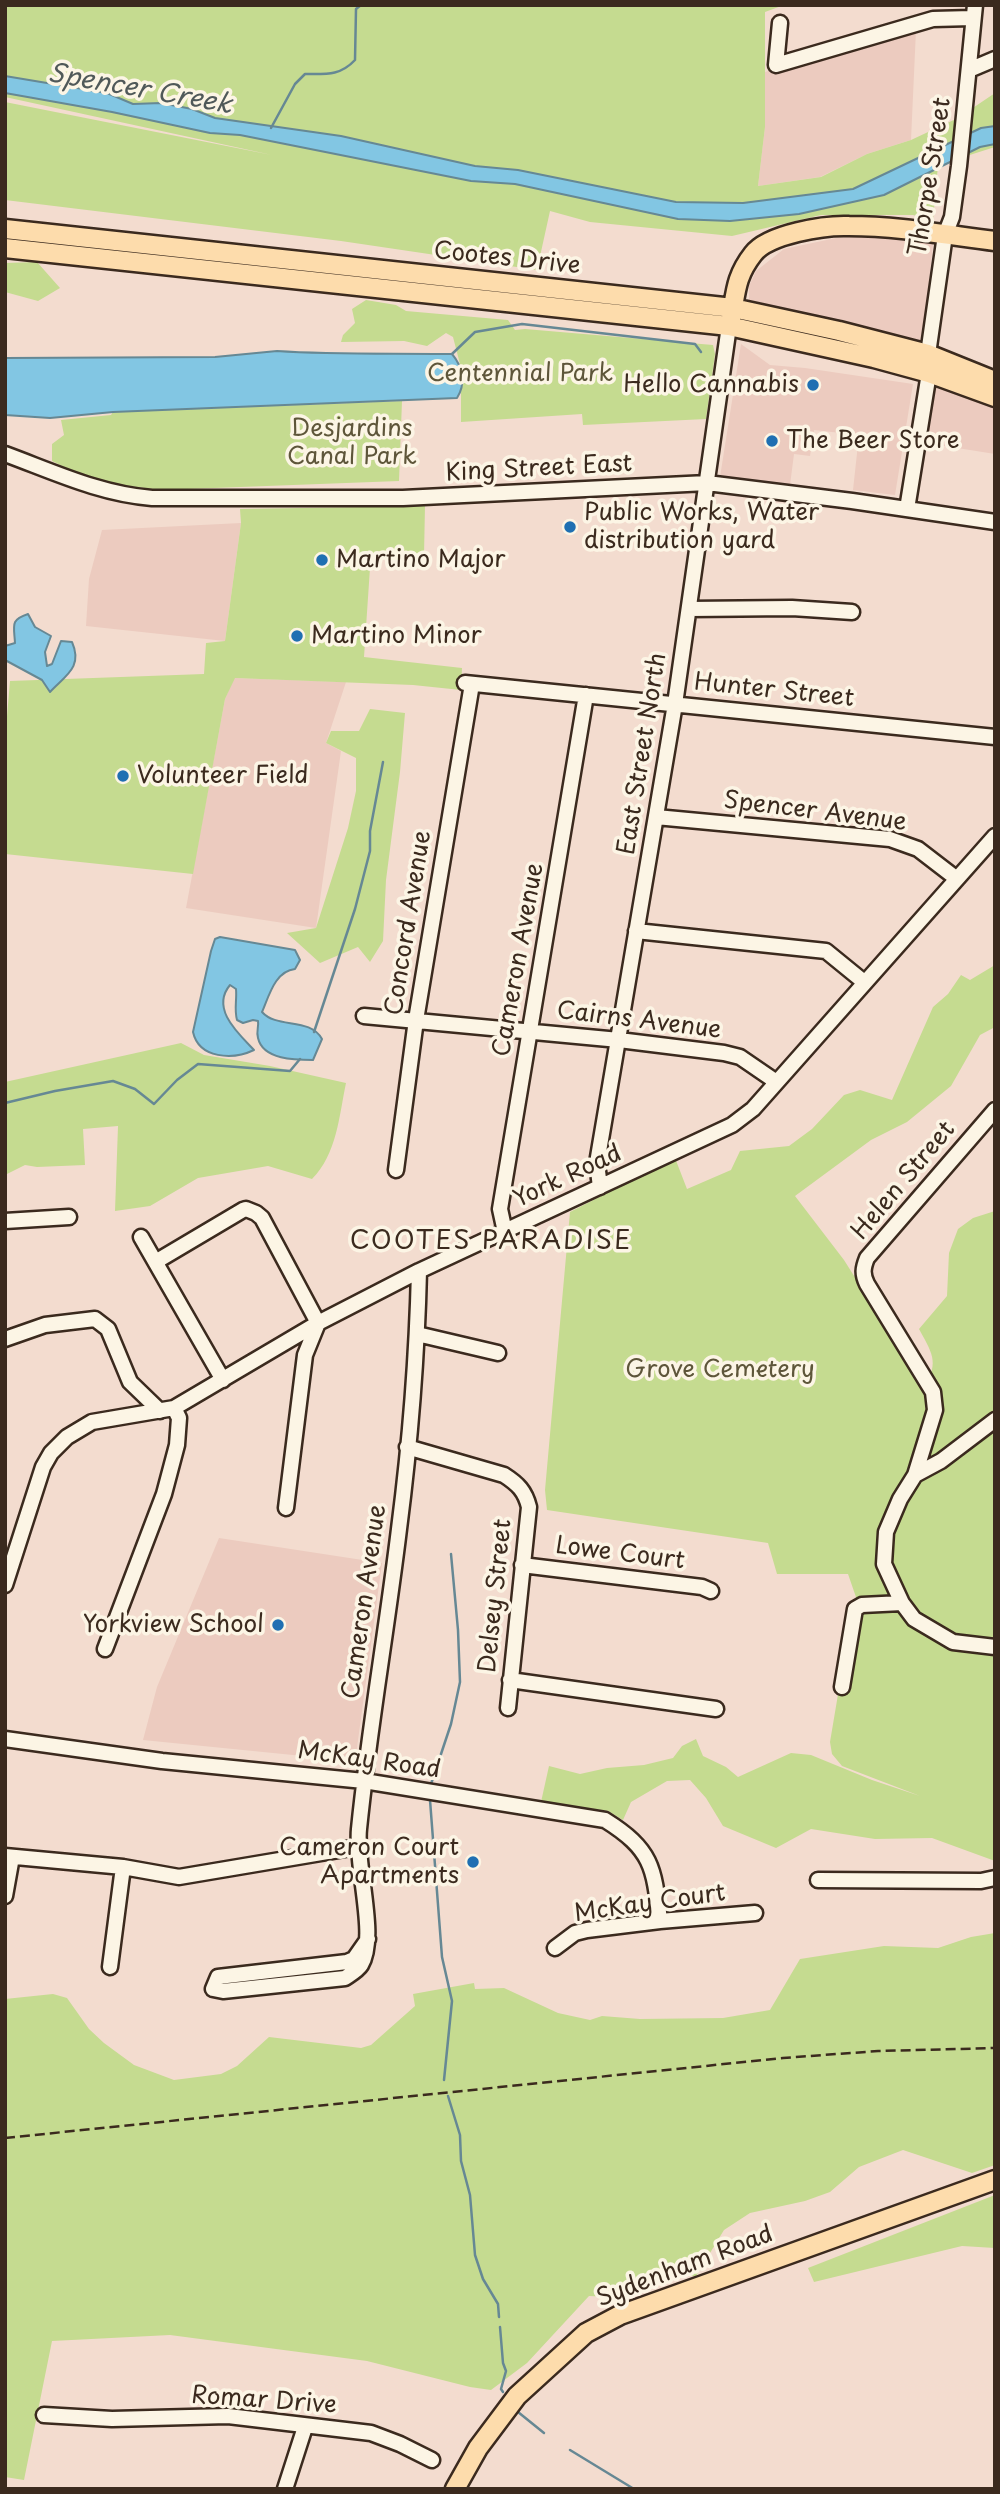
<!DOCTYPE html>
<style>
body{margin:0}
#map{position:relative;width:1000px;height:2494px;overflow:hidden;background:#f3dccf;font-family:"Playpen Sans",sans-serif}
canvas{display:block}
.frame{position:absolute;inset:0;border:7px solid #3b2a1e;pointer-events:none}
</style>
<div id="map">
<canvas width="1000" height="2494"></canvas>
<div class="frame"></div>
</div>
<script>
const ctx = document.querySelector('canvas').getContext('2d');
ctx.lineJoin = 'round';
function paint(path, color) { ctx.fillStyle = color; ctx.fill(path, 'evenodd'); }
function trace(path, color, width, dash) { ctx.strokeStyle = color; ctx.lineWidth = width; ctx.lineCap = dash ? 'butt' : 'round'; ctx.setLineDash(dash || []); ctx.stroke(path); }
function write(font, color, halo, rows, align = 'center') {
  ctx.font = font + ' "Playpen Sans",sans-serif'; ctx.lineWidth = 7; ctx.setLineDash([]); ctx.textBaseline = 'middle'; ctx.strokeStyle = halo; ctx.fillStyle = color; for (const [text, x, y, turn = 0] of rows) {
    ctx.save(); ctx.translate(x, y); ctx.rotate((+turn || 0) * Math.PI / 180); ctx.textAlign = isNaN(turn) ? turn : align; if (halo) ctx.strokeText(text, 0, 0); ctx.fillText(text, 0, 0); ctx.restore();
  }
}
paint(new Path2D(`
 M916 30 911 140 867 154 820 177 758 186 765 127V72Z
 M865 236 933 244 923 341 749 300V286L756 271 784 249 836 238Z
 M741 344 770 365 805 368 913 384 895 495 853 490 859 435 814 430 810 456 794 454 790 485 720 477Z
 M934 388H941L995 406V454L926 443Z
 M241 523 225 641 86 626 89 579 102 530Z
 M234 678 346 682 326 743 341 751 316 928 186 908 225 699Z
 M219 1538 382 1563 356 1755 353 1761 143 1740 157 1687Z`), '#eccbbf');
paint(new Path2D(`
 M5 5H784L765 12V127L758 186 821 177 867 154 911 140 958 118 995 93V147L938 165 933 220 913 215H821L732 236 590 222 550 211 537 270 341 241 5 200V102L272 155 5 97Z
 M37 262 60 288 38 301 5 292V263Z
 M366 300 396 305 406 311 508 320 515 330 525 329 713 345 715 354 706 419 583 425 582 414 461 422V368L453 337 446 333 427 346 404 341 341 342 343 335 355 323 352 309Z
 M402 401 399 481 161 490 95 482 52 461V444L64 435 61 420 111 415 113 412Z
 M425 506 424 555 371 553 364 657 462 668 461 690 413 685 235 678 225 699 193 874 5 854V740L10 681 204 674 206 643 225 641 241 523 240 509Z
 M370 709 405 713 400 772 386 880 383 941 370 962 358 947 320 963 287 933 316 928 348 828 356 791V758L326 743 331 731H359Z
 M995 965V1027L980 1035 951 1086 907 1122 871 1140 795 1196 844 1260 917 1376 923 1392C938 1362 935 1358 919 1329L947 1296 949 1253 958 1229 973 1218 995 1211V1861L932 1838 875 1839 811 1829 776 1848 723 1826 706 1798 690 1780 667 1781 631 1802 623 1820 608 1811 541 1802 549 1766 580 1774 607 1768 644 1765 673 1758 682 1746 696 1739 703 1756 726 1767 738 1777 791 1753 811 1755 872 1780 920 1796 842 1766 832 1754 830 1742 852 1611 863 1600H857L848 1574H777L768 1543 547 1510 545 1490 570 1212 675 1158 687 1189 731 1170 740 1151 789 1146 812 1129 844 1095 860 1090 892 1100 933 1007 948 994 961 975 970 980Z
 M181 1043 204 1055 270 1066 346 1083C339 1116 337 1154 312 1179L268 1166 198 1178 150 1206 115 1211 118 1126 83 1129 85 1165 37 1167 25 1165 5 1175V1082Z
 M995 1933V2165L972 2173 903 2150 859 2167 830 2192 805 2201 750 2213 724 2230 696 2276H687L612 2297 589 2296 527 2363 491 2390 470 2387 367 2361 170 2335 52 2341 24 2480 5 2477V1999L53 1994 67 1998 89 2029 104 2043 134 2065 174 2080 221 2074 237 2066 269 2037 361 2048 371 2045 415 2006 413 1994 474 1983 475 1989 504 1988 558 2013 590 2020 602 2016 640 2019 723 2018 770 2010 800 1959 884 1946 938 1948 971 1937Z
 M995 2195V2248L962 2246 814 2282 808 2268Z`), '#c5db90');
const water = new Path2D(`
 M5 76 107 93 133 104 161 103 192 109 215 118 341 136 475 166 518 170 676 202 743 203 853 189 981 128 995 126V144L980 147 884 195 799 214 730 221 678 219 515 184 471 181 240 135 210 133 112 112 5 93Z
 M277 351C336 355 394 353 452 354 463 367 466 384 457 398L113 412 50 418 5 415V358L215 357Z
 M28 614 35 627 51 636 45 652 47 666 52 664 61 641 72 642C83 667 66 675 50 692L42 680 5 660V646L15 643C14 625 10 620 28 614Z
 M220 937 295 950 300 960 295 969C275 971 269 996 262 1012 277 1029 310 1017 322 1039L313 1060C296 1060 263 1060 258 1038 256 1031 259 1027 258 1021L253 1020 243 1023 237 1020C234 1009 237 1001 236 989L230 985C210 1009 239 1034 254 1050 233 1060 199 1059 193 1032L211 951 215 939Z`);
paint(water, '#82c6e3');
trace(water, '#668894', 2);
trace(new Path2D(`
 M271 128 295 84 305 74C326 74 340 76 355 60L356 9 361 5
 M452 354 475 332 522 324 695 344 701 352
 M314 1032 355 909 370 851V831L383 762
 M5 1103 55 1091 113 1081 135 1089 154 1104 177 1080 198 1064 290 1071 300 1059
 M431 1784 451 1724 460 1682 458 1630 451 1554
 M430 1800 442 1957 452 2001 444 2080
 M448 2096 460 2135 461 2161 470 2195 475 2255 483 2279 498 2304 499 2317
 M500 2327 503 2363 506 2371 501 2389 503 2392
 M518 2412 544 2433
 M570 2450 634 2489`), '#668894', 2.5);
const minor = new Path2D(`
 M780 23 776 65 933 19 972 18
 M969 70 995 59
 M928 354 945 235 952 217 959 166 975 5
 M5 454C54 472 100 494 152 498H403L707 483 852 501 995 522
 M907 509 929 373
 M689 609 792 608 852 612
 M465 683 995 737
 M656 817 890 839 918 849 957 879
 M636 931 826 951 864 982
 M364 1016 619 1040 724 1053 740 1057 775 1081
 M396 1170 416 1020 472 684
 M600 1187 597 1163 675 704 729 326
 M5 1221 69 1217
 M505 1232 500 1209 586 695
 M141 1237 223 1380
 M157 1261 243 1210 246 1209 256 1213 262 1218 318 1323 305 1355 286 1508
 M417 1334 498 1353
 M5 1339 45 1325 95 1319 108 1329 130 1382 160 1411
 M995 1420 941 1461 915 1475 900 1499 886 1532 884 1564 902 1603 914 1619 953 1642 995 1647
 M407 1447 504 1475C518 1484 525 1491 529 1507L508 1708
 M915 1475 935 1410 933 1392 867 1284C862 1274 863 1268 867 1258L995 1110
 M522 1565 702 1587 711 1591
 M5 1585 43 1467 51 1453 67 1437 92 1422 174 1408 318 1323 419 1271 732 1125 753 1109 995 836
 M105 1649 164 1494 177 1445 179 1418 174 1408
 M510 1680 716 1709
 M842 1687 855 1609 862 1605 902 1603
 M5 1739 162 1761 364 1781 605 1820C653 1850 654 1868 660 1921
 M5 1856 123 1867 179 1877 357 1847
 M818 1880 981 1881 995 1878
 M5 1896 12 1857
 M368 1939 354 1959 347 1962 218 1977 213 1989 223 1991 345 1978C351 1974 358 1970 361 1965 378 1937 355 1865 359 1829 369 1729 387 1629 399 1529 410 1444 417 1357 419 1271
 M555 1948 575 1933 587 1930 660 1921 755 1913
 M110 1967 123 1867
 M44 2415 112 2419 228 2416 371 2433 400 2444 432 2460
 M285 2489 305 2427`);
const major = new Path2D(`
 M5 229 733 308 839 331 928 354 995 381
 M5 248 729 326 874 358 929 373 995 397
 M731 319C736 293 735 277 753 254 768 234 825 225 849 226 898 226 947 235 995 241
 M455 2489 478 2448 517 2396 586 2333 620 2315 995 2180`);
trace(minor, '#3b2a1e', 19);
trace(major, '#3b2a1e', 23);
trace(minor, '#fcf5e5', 14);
trace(major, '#fddcac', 18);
trace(new Path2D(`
 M5 2138 783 2058 878 2051 995 2048`), '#3b2a1e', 2.5, [10, 5]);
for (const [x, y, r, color] of [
 [813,385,7,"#1f6fb2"],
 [772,441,7,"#1f6fb2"],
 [570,527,7,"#1f6fb2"],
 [322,560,7,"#1f6fb2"],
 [297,636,7,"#1f6fb2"],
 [123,776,7,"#1f6fb2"],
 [278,1625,7,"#1f6fb2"],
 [473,1862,7,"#1f6fb2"]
]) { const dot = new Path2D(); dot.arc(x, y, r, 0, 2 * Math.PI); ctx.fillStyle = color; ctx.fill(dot); trace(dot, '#fcf5e5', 2.5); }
write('24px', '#3b2a1e', '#fcf5e5', [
 ["Thorpe Street",931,177,-81],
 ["Cootes Drive",507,259,6],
 ["King Street East",539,469,-3],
 ["Hunter Street",774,691,6],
 ["East Street North",643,754,-81],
 ["Spencer Avenue",815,812,7],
 ["Concord Avenue",409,923,-81],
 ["Cameron Avenue",519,960,-80],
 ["Cairns Avenue",639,1021,7],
 ["York Road",568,1177,-25],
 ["Helen Street",904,1181,-50],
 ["Lowe Court",620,1554,7],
 ["Delsey Street",496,1596,-84],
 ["Cameron Avenue",365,1602,-82],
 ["McKay Road",369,1761,8],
 ["McKay Court",650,1904,-8],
 ["Sydenham Road",685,2267,-21],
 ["Romar Drive",264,2401,4]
]);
write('24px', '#5e563a', '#fcf5e5', [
 ["Centennial Park",520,374],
 ["Desjardins",352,429],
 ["Canal Park",352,457],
 ["Grove Cemetery",720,1370]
]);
write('24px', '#3b2a1e', '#fcf5e5', [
 ["Hello Cannabis",799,385,"right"],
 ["The Beer Store",786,441],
 ["Public Works, Water",584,513],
 ["distribution yard",584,541],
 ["Martino Major",336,560],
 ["Martino Minor",311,636],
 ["Volunteer Field",137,776],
 ["Yorkview School",264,1625,"right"],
 ["Cameron Court",459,1848,"right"],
 ["Apartments",459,1876,"right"]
], 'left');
write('italic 26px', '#505959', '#fcf5e5', [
 ["Spencer Creek",140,90,10]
]);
ctx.letterSpacing = '2px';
write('26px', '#3b2a1e', '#fcf5e5', [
 ["COOTES PARADISE",491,1242]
]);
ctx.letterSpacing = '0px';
</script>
